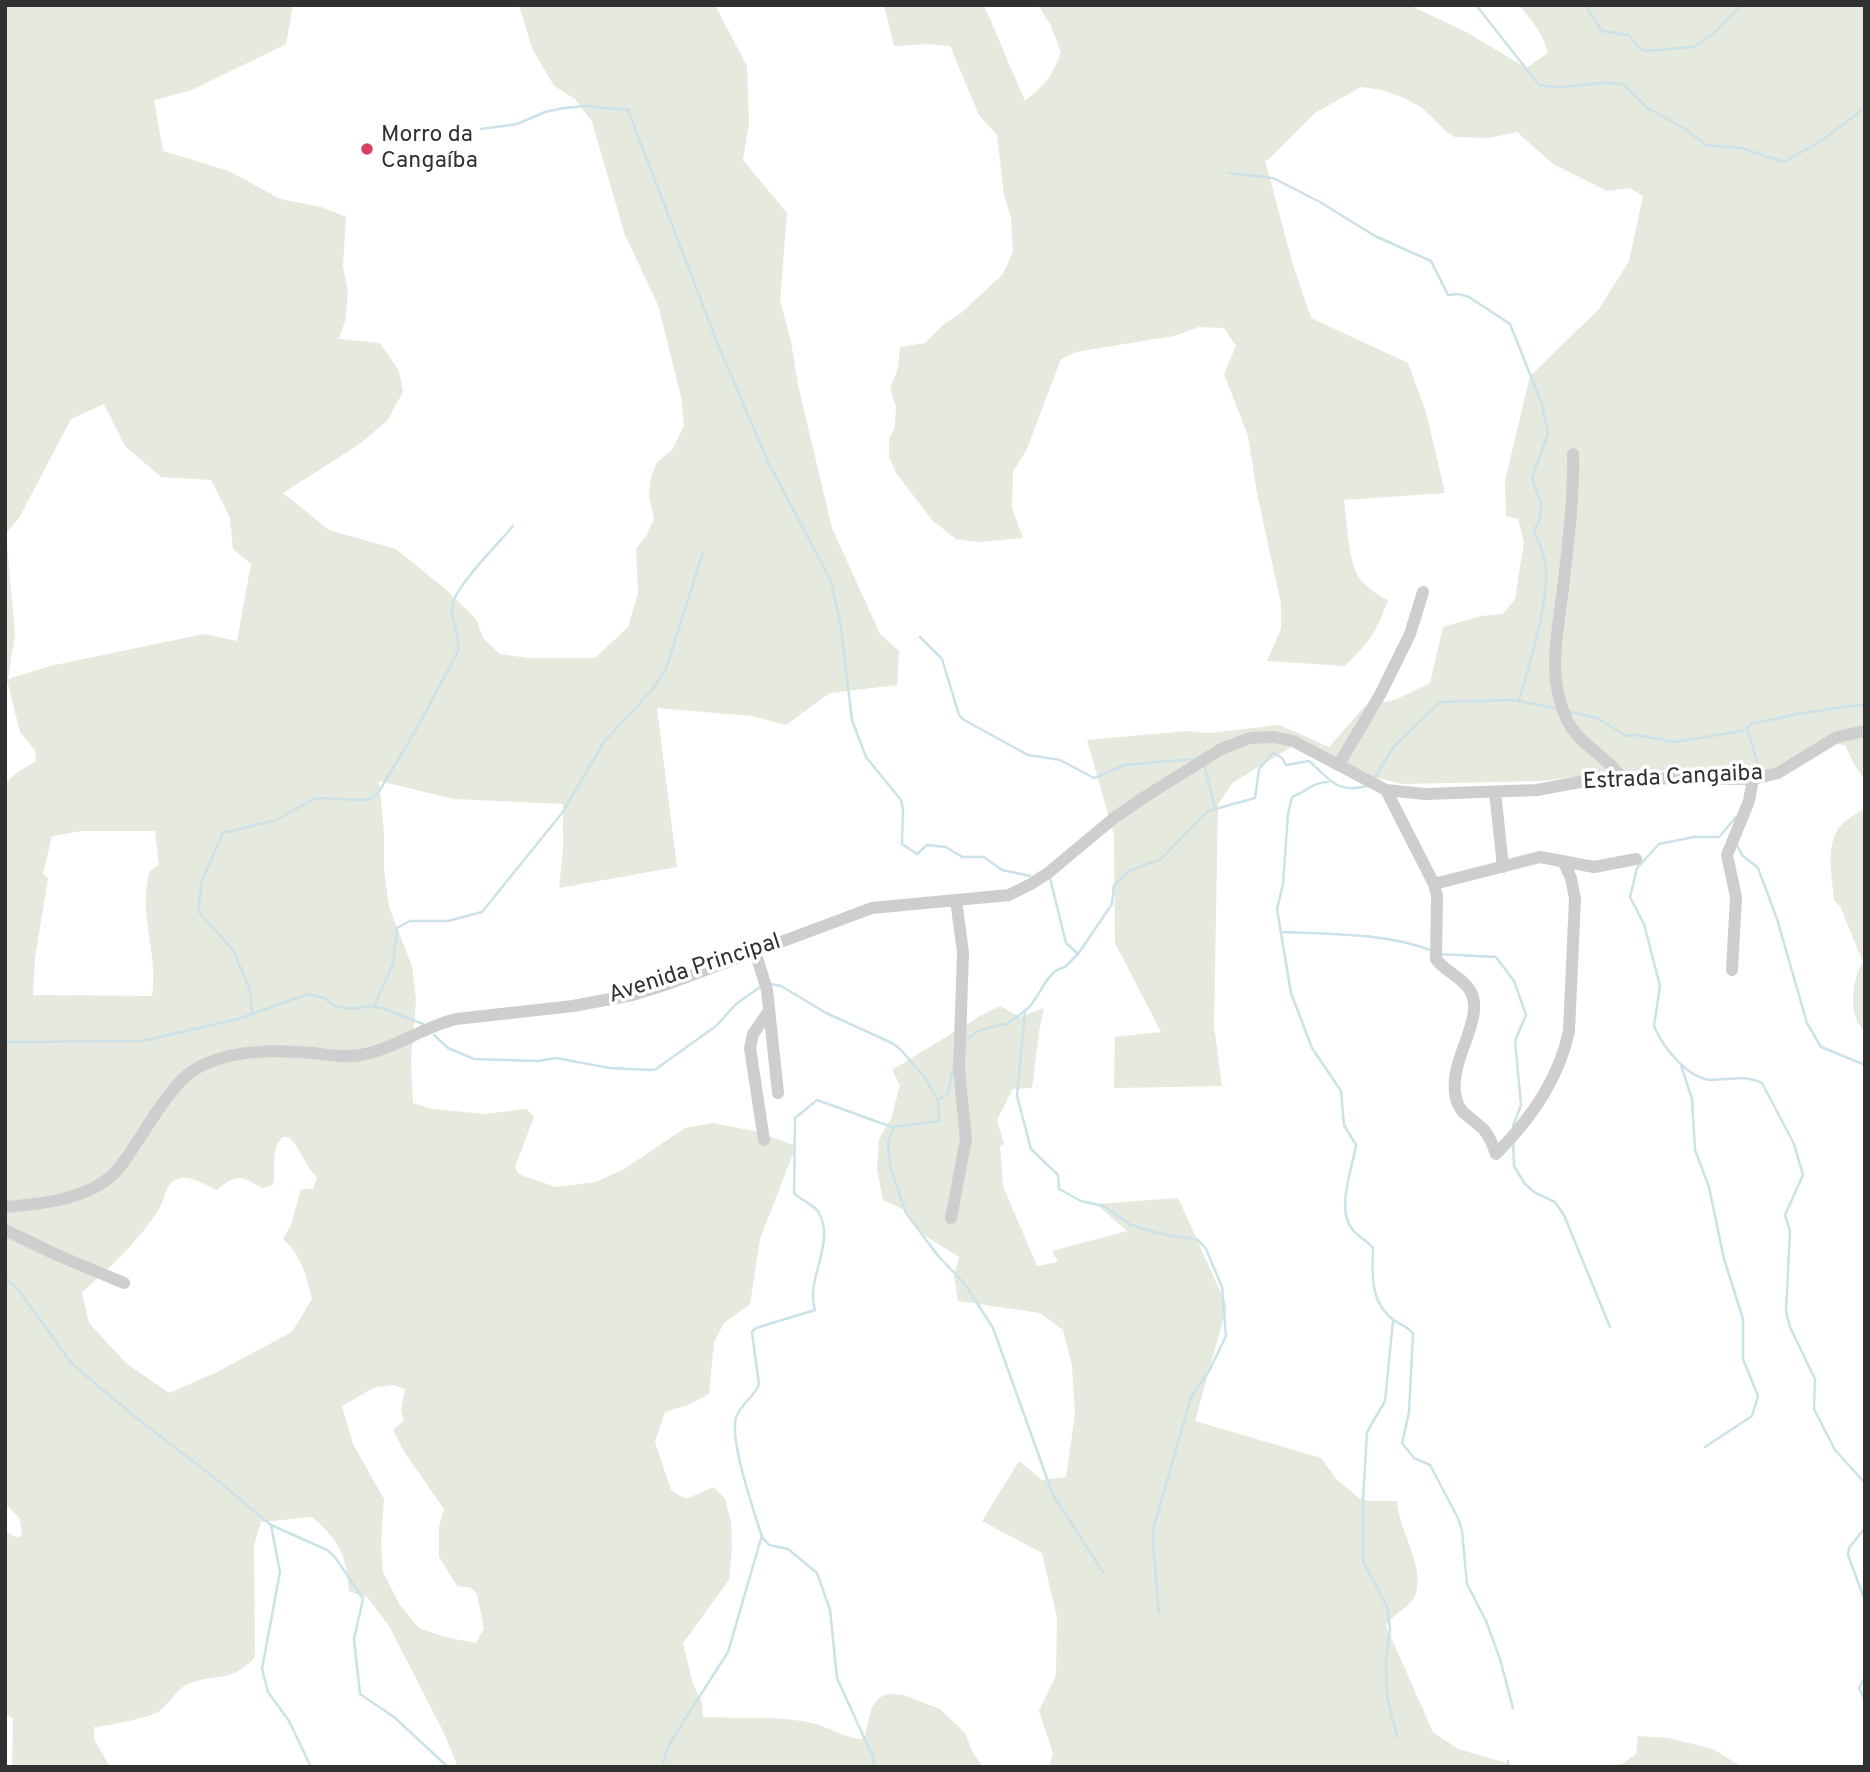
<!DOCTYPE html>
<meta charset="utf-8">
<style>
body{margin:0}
#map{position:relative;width:1870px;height:1772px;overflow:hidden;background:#fff;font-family:Overpass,sans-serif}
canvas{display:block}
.frame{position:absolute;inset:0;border:7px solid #313131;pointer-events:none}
</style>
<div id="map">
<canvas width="1870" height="1772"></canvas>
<div class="frame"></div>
</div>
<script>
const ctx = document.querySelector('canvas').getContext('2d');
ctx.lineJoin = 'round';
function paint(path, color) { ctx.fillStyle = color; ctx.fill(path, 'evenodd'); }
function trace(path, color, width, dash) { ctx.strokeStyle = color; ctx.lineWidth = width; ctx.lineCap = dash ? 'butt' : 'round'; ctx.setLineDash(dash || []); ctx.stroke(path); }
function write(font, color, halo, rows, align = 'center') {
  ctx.font = font + ' Overpass,sans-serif'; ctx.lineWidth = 7; ctx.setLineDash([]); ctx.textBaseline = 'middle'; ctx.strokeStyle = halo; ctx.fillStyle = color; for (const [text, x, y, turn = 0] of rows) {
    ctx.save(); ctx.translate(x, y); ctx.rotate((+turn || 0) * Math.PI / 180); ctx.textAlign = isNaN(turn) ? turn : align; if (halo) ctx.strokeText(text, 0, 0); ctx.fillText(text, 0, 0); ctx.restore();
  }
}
paint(new Path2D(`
 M5 5H293L286 44 192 90 154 100 163 151 229 171 280 199 321 207 346 217 343 266 348 293 345 321 339 339 380 343 399 371 403 392 387 421 358 445 283 493 329 530 396 549 444 588 476 619 483 638 500 654 528 658H595L628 627 638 593 636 549 646 536 654 519 649 496 651 477 657 462 673 449 684 425 681 397 658 305 625 235 592 122 575 99 554 86 532 48 519 5H715L747 66 749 123 743 160 787 213 780 301 791 341 798 385 832 528 880 634 899 651 897 685 830 693 786 725 752 716 657 708 677 867 559 888 563 850V804L454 799 379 781 384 833V869L389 907 412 966 416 1000 411 1061 413 1103 432 1109 485 1114 527 1109 534 1117 515 1167 518 1174 556 1187 596 1182 624 1169 685 1128 713 1123 754 1131 796 1146 760 1239 750 1304 724 1323 714 1342 709 1394 688 1405 665 1412 655 1442 671 1490 686 1499 714 1487 725 1499 731 1522 732 1548 729 1580 683 1643 693 1684 702 1703 703 1717C739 1719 776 1715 812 1723 830 1727 845 1739 864 1739L872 1707 879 1698 887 1694 904 1695 940 1709 965 1733 972 1751 983 1767H458L444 1733 389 1626 368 1598 349 1591C346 1553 340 1542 312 1517L261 1522 254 1546 255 1657C230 1685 214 1672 186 1685 175 1691 169 1705 158 1712 150 1717 105 1727 94 1727V1739L110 1767H12L13 1719 5 1713V1531L18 1538 22 1534 20 1519 5 1503V784L16 773 36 761 35 750 20 732 7 680H5ZM104 404 125 446 161 477 211 480 230 518 233 549 251 564 237 641 204 634 50 666 8 679 15 634 6 533 19 518 71 419ZM82 831H155L159 865 150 871C137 912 159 954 152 996L33 995 35 958 48 878 43 874 52 836ZM283 1137H289C301 1149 305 1165 317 1178L313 1189H301L291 1225 283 1239C301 1254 307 1277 312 1299L292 1332 217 1372 169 1393 126 1363 89 1323 82 1293C109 1267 140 1241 160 1207 166 1196 166 1181 181 1178 193 1176 207 1186 217 1190 237 1173 241 1176 262 1188L273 1185C277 1168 269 1148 283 1137ZM393 1385 405 1389 401 1411 404 1421 393 1430 405 1453 444 1509 439 1527V1557L457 1586 472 1588 477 1595 484 1628 476 1643 445 1637 419 1628 400 1605 383 1572 381 1543 384 1499 353 1444 342 1406 375 1387Z
 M884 5H984L1025 101C1045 85 1052 77 1061 52L1050 24 1038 5H1409L1468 33 1526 68 1548 53C1543 34 1532 19 1518 5H1865V780L1854 764 1845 745 1821 742 1773 770 1622 771 1541 781 1403 784 1373 777 1293 746 1232 783 1218 805 1214 1026 1222 1086 1114 1088 1115 1037 1161 1032 1115 943 1114 835 1087 740 1187 731 1209 733 1280 725 1329 747 1364 707 1397 699 1430 683 1443 627 1481 616 1503 614 1515 599 1524 542 1518 519 1506 516 1505 481 1530 376 1599 309 1629 261 1643 196 1630 188 1607 191 1553 164 1517 132 1489 138 1455 137 1447 132 1422 108 1404 98 1382 90 1361 87 1315 113 1268 160H1265L1293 265 1311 318 1408 363 1426 412 1445 493 1344 500C1347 521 1348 558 1358 576 1365 587 1377 594 1388 600 1376 633 1370 641 1345 666L1267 661 1281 629V604L1257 493 1248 436 1224 374 1236 346 1224 328 1199 327 1174 336 1076 352 1061 359 1026 451 1013 472 1012 508 1023 538 979 542 956 539 933 521 896 473 889 457V439L895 426 896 407 890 389 898 368 900 347 925 343 944 324 961 313 1003 274 1013 252 1011 218 1004 195 997 135 979 115 950 46 927 44 894 46Z
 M1865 808V1031C1847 1017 1852 979 1863 962L1840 906 1834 900C1832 876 1824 843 1842 824 1848 818 1858 813 1865 808Z
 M1000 1006 1020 1017 1044 1008 1039 1032 1032 1088 1013 1089 997 1120 1004 1144 1000 1146 1003 1186 1037 1266 1058 1262 1052 1251 1127 1231 1096 1204 1178 1198 1227 1306 1195 1421 1321 1458 1336 1479 1359 1498 1369 1501H1397C1399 1531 1424 1564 1416 1593 1412 1607 1393 1613 1386 1626L1433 1732 1458 1749 1520 1767H1049L1053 1753 1039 1711 1056 1675 1057 1618 1042 1553 982 1521 1019 1461 1042 1480 1066 1477 1075 1414 1072 1366 1063 1330 1040 1313 958 1301 954 1276 959 1257 924 1235 904 1210 883 1200 877 1169 879 1139 891 1119 900 1085 892 1070 980 1016Z
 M1638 1736 1668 1738 1713 1749 1742 1767H1578L1622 1764 1636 1754Z`), '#e6e9dd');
trace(new Path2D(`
 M1476 5 1539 85C1570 92 1596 78 1624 85L1649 109 1684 128 1706 145 1741 148 1784 162 1821 141 1865 108
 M1585 5 1602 31 1629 35 1639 48 1645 51 1694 47 1713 34 1741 5
 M481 129 517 124 545 112 564 108 586 106 628 110 717 342 767 460 830 579 840 621 852 720 866 757 901 800 903 809 902 844 917 854 927 845 946 847 962 857H984L1002 870 1030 876
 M1229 173 1273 178 1320 202 1375 236 1431 261 1448 295 1459 294 1469 297 1510 324 1542 404 1548 433 1532 478 1541 504 1540 519 1534 530C1538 542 1545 554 1546 567 1549 606 1529 662 1519 701
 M920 637 942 659 959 715 964 720 1028 755 1060 760 1094 778 1125 765 1192 759
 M1861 704 1865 711
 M1567 711 1597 718 1626 736 1637 735 1675 742 1742 731 1752 724 1797 714 1865 704
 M1747 728 1760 771
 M1205 767 1215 809
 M1374 779 1394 746 1440 702 1514 700 1557 709
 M1328 782C1313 782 1305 792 1292 797L1288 814 1283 884 1277 909 1291 993 1312 1048 1341 1091 1344 1125 1356 1145C1353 1167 1335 1210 1353 1230 1359 1237 1368 1242 1373 1248 1372 1276 1370 1303 1395 1321 1402 1326 1408 1326 1413 1334L1409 1412 1402 1443 1414 1458 1430 1465 1458 1518 1462 1531 1467 1584 1486 1621 1500 1659 1513 1708
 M1736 817 1719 837H1694L1659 844 1637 868 1630 897 1644 924 1660 986 1654 1026C1663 1047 1688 1080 1713 1080 1732 1079 1745 1075 1762 1083L1794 1144 1803 1175 1785 1215 1790 1231 1786 1311 1790 1327 1815 1379 1814 1409 1835 1450 1865 1483
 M1736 843 1742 855 1758 868 1777 919 1807 1023 1821 1047 1865 1065
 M1050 878 1066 943 1078 954
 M1281 932C1331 934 1386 933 1433 951
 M1439 954 1496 957 1514 981 1526 1015 1515 1041 1521 1105 1513 1126
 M770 984 781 986 826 1013 892 1043 900 1049 923 1075 938 1100 939 1121 892 1127 817 1100 795 1118 794 1193C800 1200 815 1205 819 1213 836 1243 805 1279 815 1310L756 1328 752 1332 759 1385C754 1396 742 1404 737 1415 727 1435 755 1514 762 1537L769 1545 788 1549 817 1573 830 1610 837 1678 872 1755 875 1767
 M374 1007 393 963 397 928 410 921H448L482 912 562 813 604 742 651 691 666 669 703 552
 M1025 1011 1017 1096 1031 1149 1058 1175 1059 1189 1081 1201 1104 1206 1131 1225 1162 1234 1198 1240 1206 1249 1222 1287 1226 1336 1209 1371 1191 1397 1154 1526 1153 1543 1159 1613
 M252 1014 250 990 233 950 198 911 202 881 223 833 276 820 316 798 363 800 370 799 378 793 416 730 458 651C461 635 450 621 452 607 454 587 499 543 513 526
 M434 1035 448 1048 474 1059 538 1061 556 1058 610 1068 651 1070 656 1069 716 1026 736 1004 760 987
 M5 1042 142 1041 238 1019 308 994 324 998 335 1006 352 1009 366 1006 382 1008 423 1024
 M965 1042C975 1028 992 1028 1008 1023 1014 1020 1020 1014 1026 1010 1040 999 1045 971 1065 967L1078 954 1112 904 1114 885 1131 870 1161 859 1208 811 1255 798 1259 769 1273 753 1282 758 1286 765 1309 761C1330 779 1336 794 1367 786
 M1681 1065 1692 1099 1695 1150 1709 1187 1724 1259 1743 1319V1359L1758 1396 1752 1416 1705 1447
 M938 1100 948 1094 954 1064
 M894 1127 888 1143 890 1166 906 1213 939 1257 965 1284 993 1328 1053 1495 1103 1572
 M1513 1142 1514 1166 1525 1184 1534 1192 1555 1202 1564 1215 1610 1327
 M5 1279 17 1288 72 1364 139 1420 211 1475 271 1525 327 1550 335 1557 363 1599 354 1639 360 1694 394 1717 448 1767
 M1393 1321 1385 1401 1367 1432 1363 1498V1561L1387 1607 1390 1629 1386 1660 1387 1696 1397 1737
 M271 1525 280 1572 262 1669 268 1692 289 1721 311 1767
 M1865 1528 1849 1548 1848 1555 1865 1601
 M1865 1677 1859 1688 1865 1700
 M662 1767 668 1746 728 1652 762 1535
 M1507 1767 1508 1761`), '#cbe2e9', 2.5);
trace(new Path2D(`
 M1573 454C1574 498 1568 543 1563 588 1558 633 1546 676 1567 720 1580 746 1606 755 1622 778
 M1339 764 1381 693 1410 634 1423 592
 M1386 790 1434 884 1540 857 1594 867 1636 859
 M1495 792 1503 867
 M1434 884 1437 896 1436 959C1445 972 1464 978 1471 992 1485 1021 1447 1061 1456 1098 1459 1114 1473 1118 1484 1130 1490 1137 1493 1145 1496 1154 1530 1120 1559 1079 1569 1031L1575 899 1571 878 1563 861
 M755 951 767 990 778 1093
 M1732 970 1736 897 1727 855 1749 801 1753 779
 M764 1140 750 1048 753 1034 769 1011
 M5 1207C42 1204 94 1199 119 1168 133 1150 145 1129 158 1110 170 1093 183 1074 203 1065 237 1049 276 1050 313 1053 329 1055 346 1058 361 1055 394 1049 423 1027 456 1019L573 1006 632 995 668 984 872 908 1009 895 1031 884 1048 873 1114 818 1143 798 1221 749 1250 738 1274 737 1293 741 1386 790 1425 794 1537 790 1585 781 1622 778 1753 779 1778 773 1837 737 1865 731
 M951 1218 966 1139 959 1069 963 953 956 900
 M5 1230 57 1255 124 1283`), '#cecece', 12);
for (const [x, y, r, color] of [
 [367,149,7,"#d94164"]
]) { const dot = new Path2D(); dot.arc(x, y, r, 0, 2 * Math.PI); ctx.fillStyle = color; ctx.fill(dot); trace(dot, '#fff', 2.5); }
write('23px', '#313131', '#fff', [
 ["Morro da",381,136],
 ["Cangaíba",381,162]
], 'left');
write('23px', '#313131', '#fff', [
 ["Estrada Cangaiba",1673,779,-3],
 ["Avenida Principal",695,970,-18]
]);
</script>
